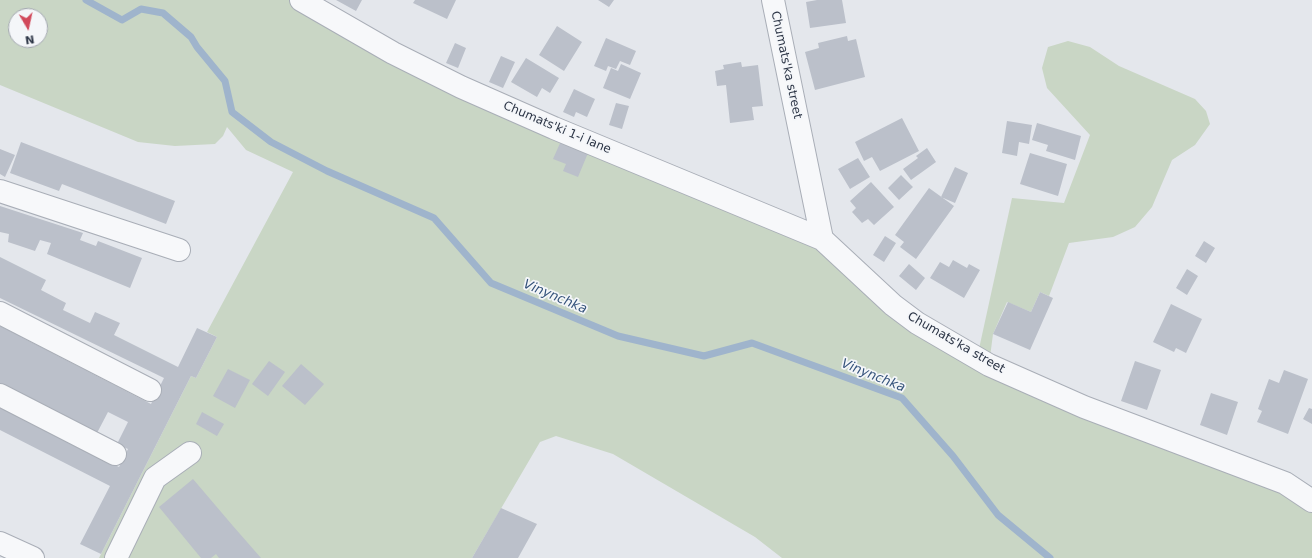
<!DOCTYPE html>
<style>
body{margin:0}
#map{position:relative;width:1312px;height:558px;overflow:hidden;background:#e4e7ec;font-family:"DejaVu Sans",sans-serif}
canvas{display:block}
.north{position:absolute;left:8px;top:8px;width:40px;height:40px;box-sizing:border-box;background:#f4f6f9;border:1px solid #a4a8b1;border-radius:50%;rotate:171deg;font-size:11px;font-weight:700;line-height:16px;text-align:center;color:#2b3445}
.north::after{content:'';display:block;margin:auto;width:14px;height:18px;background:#d1495b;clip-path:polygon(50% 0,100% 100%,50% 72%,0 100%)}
</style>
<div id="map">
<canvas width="1312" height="558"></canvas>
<div class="north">N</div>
</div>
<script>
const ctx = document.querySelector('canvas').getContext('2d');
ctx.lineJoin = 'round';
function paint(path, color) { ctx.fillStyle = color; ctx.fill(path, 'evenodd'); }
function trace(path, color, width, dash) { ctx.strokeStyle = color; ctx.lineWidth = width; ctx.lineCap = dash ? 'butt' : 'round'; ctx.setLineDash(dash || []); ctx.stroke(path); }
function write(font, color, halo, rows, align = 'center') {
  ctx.font = font + ' "DejaVu Sans",sans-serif'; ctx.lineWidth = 3.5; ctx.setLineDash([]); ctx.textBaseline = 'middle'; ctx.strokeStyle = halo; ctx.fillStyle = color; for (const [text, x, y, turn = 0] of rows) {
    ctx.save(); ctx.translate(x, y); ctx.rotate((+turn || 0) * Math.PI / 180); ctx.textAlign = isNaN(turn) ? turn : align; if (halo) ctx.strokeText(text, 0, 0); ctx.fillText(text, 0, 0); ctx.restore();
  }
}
paint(new Path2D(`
 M0 0H301L326 15 822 239 977 358 1012 198 1064 203 1090 135 1047 88 1042 68 1048 47 1068 41 1090 47 1119 66 1195 99 1206 111 1210 124 1195 145 1172 160 1152 207 1135 227 1113 237 1069 243 1049 296 1040 292 1031 312 1007 302 993 334 989 365 1312 501V558H782L755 537 613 454 556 436 540 442 472 558H99L191 376 196 378 217 337 207 332 293 172 246 150 227 127 223 136 215 144 175 146 138 142 0 85ZM16 16H40V40H16Z`), '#c9d6c5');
trace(new Path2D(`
 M86 0 122 20 141 9 163 13 191 37 197 47 225 81 232 112 271 142 327 171 434 218 491 283 618 336 704 356 752 343 902 398 953 456 998 515 1050 558`), '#9fb4cc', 7);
paint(new Path2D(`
 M336 0H362L356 11Z
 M415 0H456L447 19 413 3Z
 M598 0H614L609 7Z
 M817 0H842L846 23 810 28 806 2Z
 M557 26 582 42 564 71 539 55Z
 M847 36 848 41 856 39 865 77 815 90 805 52 819 48 818 43Z
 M606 38 636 51 630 65 620 61 616 69 608 66 606 71 594 66Z
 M455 43 466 48 458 68 446 63Z
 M501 56 515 62 503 88 489 82Z
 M526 58 559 78 550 93 542 88 537 97 511 82Z
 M741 62 742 67 758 65 763 106 752 107 754 120 730 123 726 85 717 86 715 71 724 69 723 65Z
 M621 64 641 73 630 99 603 88 611 68 618 71Z
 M574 89 595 99 587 117 576 112 574 117 563 112Z
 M616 103 629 106 622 129 609 125Z
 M902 118 919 151 880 171 872 157 864 161 855 142Z
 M1007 121 1032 125 1029 144 1019 142 1017 156 1002 153Z
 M1037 123 1081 136 1075 160 1046 151 1048 145 1032 140Z
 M561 141 588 153 578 177 563 171 566 164 553 159Z
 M21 142 175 201 166 224 62 184 59 191 10 173Z
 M927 148 936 162 911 180 903 169 918 158 916 156Z
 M0 149 15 155 5 177 0 174Z
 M1030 153 1067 164 1058 196 1020 184Z
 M858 158 870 177 850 189 838 169Z
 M955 167 968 173 955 203 941 197Z
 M901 175 913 187 899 200 888 188Z
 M871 182 894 207 874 225 868 219 862 223 852 212 856 208 850 201Z
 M929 188 954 206 916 259 900 247 904 242 895 235Z
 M0 206 83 233 80 240 96 246 98 241 142 258 130 288 47 254 51 243 40 240 35 251 8 242 9 234 0 232Z
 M885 236 896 243 884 262 873 255Z
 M1204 241 1215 248 1206 263 1195 256Z
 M0 257 46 280 41 290 66 303 63 310 90 323 95 312 120 323 114 335 178 367 197 328 217 337 196 378 191 376 101 554 80 544 110 486 0 430V407L119 467 128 449 117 444 128 422 108 412 97 433 0 383V326L151 404 164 378 0 298Z
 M953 260 967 268 969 264 980 270 964 298 930 278 940 262 949 267Z
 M909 264 925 278 916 290 899 276Z
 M1187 269 1198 276 1187 295 1176 288Z
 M1040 292 1053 298 1030 350 993 334 1008 302 1031 312Z
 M1171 304 1202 319 1186 353 1176 348 1174 352 1153 342Z
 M269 361 285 372 268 396 252 384Z
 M1135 361 1161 370 1147 410 1121 401Z
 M301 364 324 384 305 405 282 386Z
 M228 369 250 380 235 408 213 396Z
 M1284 370 1308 379 1288 434 1257 422 1262 411 1258 409 1269 379 1279 383Z
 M1211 393 1238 402 1227 435 1200 425Z
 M1309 408 1312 409V424L1303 419Z
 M202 412 224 424 217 436 196 424Z
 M193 479 233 526 261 558H219L216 554 211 558H201L159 507Z
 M501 508 537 524 518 558H472Z`), '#bbc0ca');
const minor = new Path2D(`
 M301 0 393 53 461 87 554 128 822 239
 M773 0 822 239 893 305 917 323 989 365 1084 407 1285 483 1312 501
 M0 191 179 250
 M0 313 150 390
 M0 395 115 454
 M0 543 33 558
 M116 558 155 478 190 453`);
trace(minor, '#a9aeb7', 24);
trace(minor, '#f7f8fa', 22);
write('12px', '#2b3445', '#f4f6f9', [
 ["Chumats'ka street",786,65,78],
 ["Chumats'ki 1-i lane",557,128,23],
 ["Chumats'ka street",956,343,30]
]);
write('italic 13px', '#34527a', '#f4f6f9', [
 ["Vinynchka",555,297,23],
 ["Vinynchka",873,376,22]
]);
</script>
